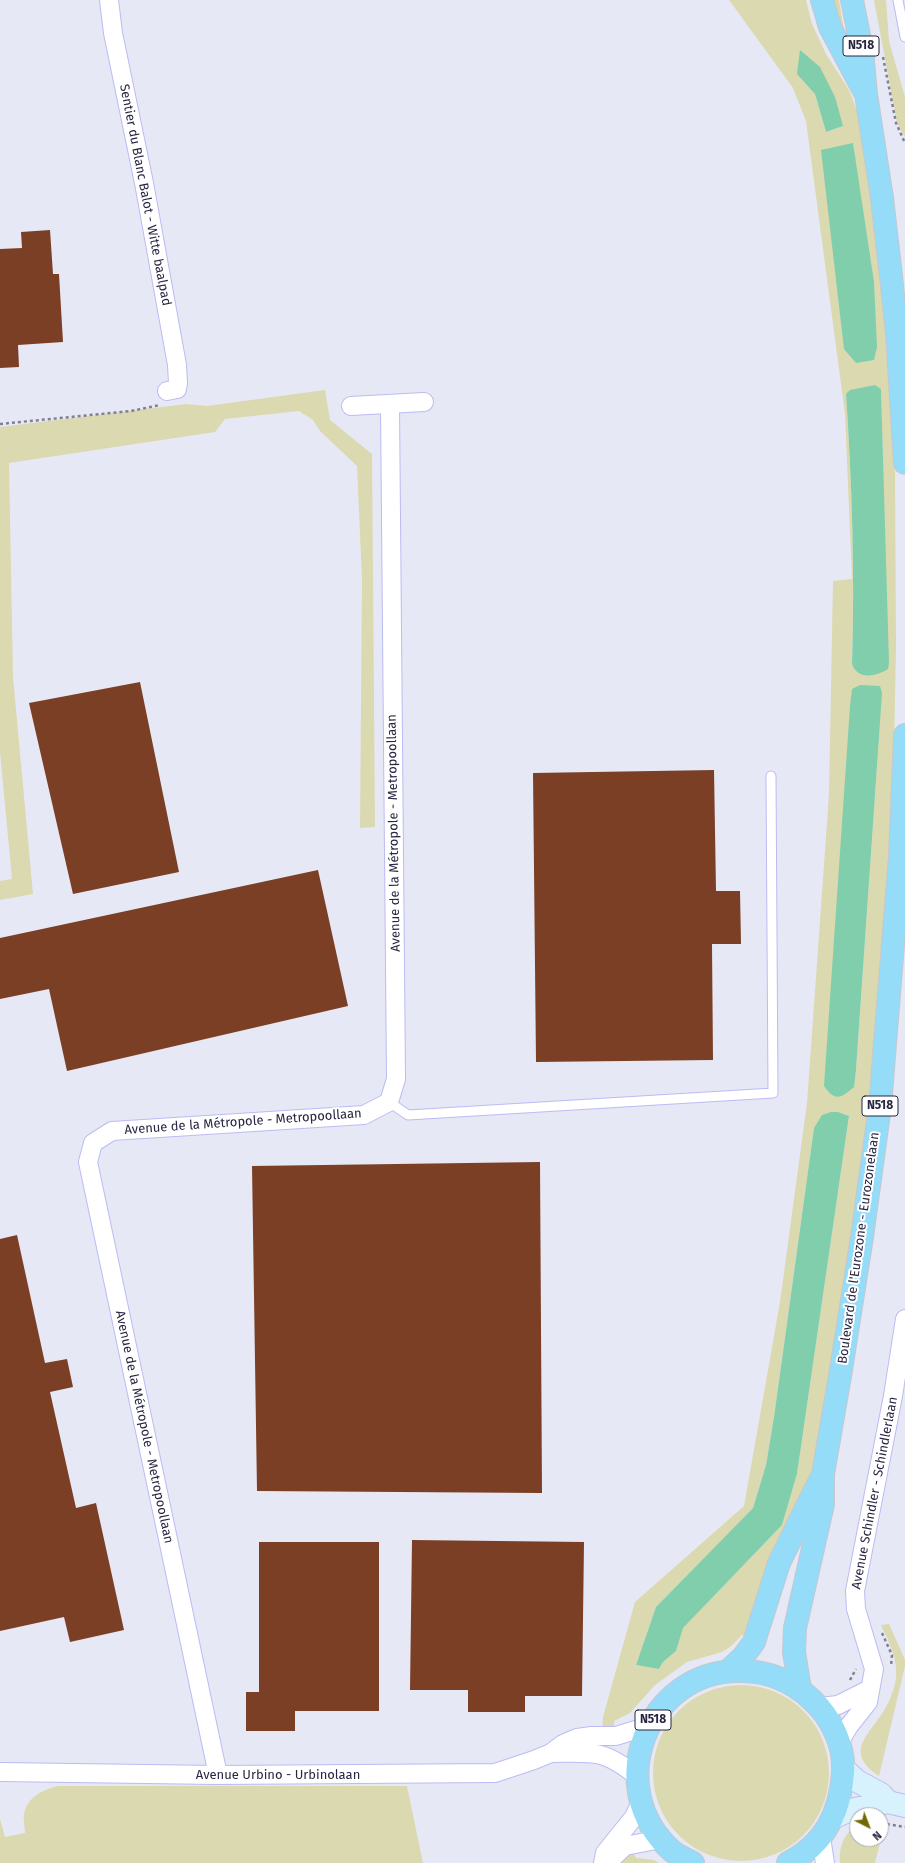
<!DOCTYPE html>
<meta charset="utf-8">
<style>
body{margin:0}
#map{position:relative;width:905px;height:1863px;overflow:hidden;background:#e7e8f6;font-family:"Fira Sans",sans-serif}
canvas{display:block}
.north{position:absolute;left:849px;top:1807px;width:40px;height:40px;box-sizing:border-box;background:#fff;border:1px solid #a9a8b3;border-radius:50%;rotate:138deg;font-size:11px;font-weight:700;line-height:16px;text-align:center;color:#282641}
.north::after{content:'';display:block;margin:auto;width:14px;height:18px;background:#716a03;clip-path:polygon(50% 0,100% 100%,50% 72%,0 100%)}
</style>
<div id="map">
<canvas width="905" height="1863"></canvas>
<div class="north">N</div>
</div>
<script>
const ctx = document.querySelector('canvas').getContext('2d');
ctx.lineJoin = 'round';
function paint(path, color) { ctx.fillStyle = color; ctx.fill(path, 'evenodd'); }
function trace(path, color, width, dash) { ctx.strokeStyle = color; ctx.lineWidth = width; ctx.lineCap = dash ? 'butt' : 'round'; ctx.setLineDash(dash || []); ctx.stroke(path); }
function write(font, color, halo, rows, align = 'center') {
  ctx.font = font + ' "Fira Sans",sans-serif'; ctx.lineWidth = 4; ctx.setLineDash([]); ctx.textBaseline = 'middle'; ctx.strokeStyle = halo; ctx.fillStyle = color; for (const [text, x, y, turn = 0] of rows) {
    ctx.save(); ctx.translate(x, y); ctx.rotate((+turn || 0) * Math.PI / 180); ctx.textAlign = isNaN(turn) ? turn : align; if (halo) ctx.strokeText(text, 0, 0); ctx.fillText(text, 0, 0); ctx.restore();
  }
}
paint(new Path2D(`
 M729 0H806L812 24 826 54 849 90 860 118 872 201 883 300 895 473 896 647 894 751 890 848 880 991 854 1235 814 1470 751 1638 742 1635 730 1647 722 1652 687 1662 655 1685 630 1713 614 1721V1730H602L603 1717 635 1602 744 1506 780 1302 807 1103 829 794 833 581 852 579 845 414 806 121 793 88ZM815 94 843 126 826 132ZM875 385 881 389 888 669 852 664C855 574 852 484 846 394ZM882 693 856 1070 854 1087ZM838 1112 849 1116 797 1474 782 1525 682 1628 676 1651 663 1662 659 1669 636 1665 656 1607 753 1508 766 1465 774 1417 814 1128Z
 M831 0H839L846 42Z
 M874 0H886L889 41 905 97V137L897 123Z
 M325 390 330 420 372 454 375 827 360 828 362 579 357 466 320 431 313 420 299 411 225 419 215 432 9 463 13 677 33 894 0 900V881L12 879 0 752V427L186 404 207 406Z
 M889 1624 905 1660V1666L879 1776C840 1750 874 1732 887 1705 891 1698 895 1686 896 1678 898 1659 889 1642 881 1625Z
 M653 1773a88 88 0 1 1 176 0a88 88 0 1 1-176 0Z
 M58 1786H407L423 1863H0V1819L5 1837 25 1833C25 1827 23 1820 24 1814 28 1796 43 1790 58 1786Z
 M857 1826V1839H881L875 1863H840C839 1848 843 1833 857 1826Z
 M632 1850 636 1858 654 1860 659 1863H617Z`), '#dbd9af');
paint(new Path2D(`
 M800 50 820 67 835 97 843 126 826 132 815 94 797 74Z
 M853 143 874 282 877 347 874 360 856 363 844 349 821 150Z
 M875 385 881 389 889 663 888 669C877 676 858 681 852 664 855 574 852 484 846 394L850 390Z
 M860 685 880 686 882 693 856 1070 854 1087C841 1098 835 1102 824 1086L850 706 852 689Z
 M831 1112H838L849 1116 797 1474 782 1525 683 1628 676 1651 663 1662 659 1669 636 1665 656 1607 753 1508 766 1465 774 1417 814 1128 822 1115Z`), '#81ceac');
paint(new Path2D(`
 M50 230 53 274H59L63 342 18 345 19 367 0 368V249L22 248 21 232Z
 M140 682 179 872 73 894 29 703Z
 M714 770 716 891H740L741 944H712L713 1060 536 1062 533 773Z
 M318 870 348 1006 67 1071 49 989 0 999V938Z
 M540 1162 542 1493 257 1491 252 1166Z
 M17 1235 45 1363 67 1359 73 1387 50 1392 76 1508 96 1503 124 1630 70 1642 64 1617 0 1631V1239Z
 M412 1540 584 1542 582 1696H525V1712H468V1690H410Z
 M259 1542H379V1711H295V1731H246V1692H259Z`), '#7a3f24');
const service = new Path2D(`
 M898 0 905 37
 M389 1102 408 1115 773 1093 771 776`);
const minor = new Path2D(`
 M109 0 113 33 144 183 177 365 178 383 177 389 167 391
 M351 406 424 402
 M820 1707 838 1705 870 1689
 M839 1743 849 1726 868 1702 874 1669 856 1609 855 1591 893 1396 905 1319
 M554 1753C594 1752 604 1750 637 1776
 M0 1772 218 1775 495 1773 534 1760 551 1753 563 1744 577 1738 592 1736H616L648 1726
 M218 1775 88 1162 93 1143 112 1131 364 1115 389 1102 396 1079 390 405
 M821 1837 825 1863
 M609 1861 625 1846 661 1839
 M603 1863 605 1853 634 1817 641 1802`);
const secondary = new Path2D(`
 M843 1768 857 1781 881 1794 888 1802
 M833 1818 850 1810 888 1802 905 1806`);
const trunk = new Path2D(`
 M822 0 830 27 863 89
 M852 0 862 50 866 94 882 198 891 276 897 333 905 463
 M728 1671 743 1657 754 1642 779 1563 820 1480
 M800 1689 794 1652 795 1628 823 1504V1474L840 1376 862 1237 880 1106 900 857 905 735
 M693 1863C686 1859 678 1856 672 1851 601 1788 647 1669 741 1671 769 1671 792 1681 812 1700 831 1717 845 1746 843 1773 840 1813 825 1844 788 1863`);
trace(service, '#bcbbf3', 11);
trace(minor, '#bcbbf3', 20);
trace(secondary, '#bcbbf3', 24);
trace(trunk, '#c7c7ce', 24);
trace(new Path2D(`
 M883 57 896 123 905 143
 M0 424 131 411 160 405
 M882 1633 892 1655 891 1666
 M850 1680 856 1669
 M881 1823 905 1827`), '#807f94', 2.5, [3, 3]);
trace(service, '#fff', 9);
trace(minor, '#fff', 18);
trace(secondary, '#d7f2fc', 22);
trace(trunk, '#94dcf8', 22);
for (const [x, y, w] of [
 [861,46,36],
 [880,1106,36],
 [653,1720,36]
]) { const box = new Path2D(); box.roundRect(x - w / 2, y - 10, w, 20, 3); ctx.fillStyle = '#fff'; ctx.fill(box); trace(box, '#282641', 1); }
write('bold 12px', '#282641', null, [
 ["N518",861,46],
 ["N518",880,1106],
 ["N518",653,1720]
]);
write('13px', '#282641', '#fff', [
 ["Sentier du Blanc Balot - Witte baalpad",145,195,79],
 ["Avenue de la Métropole - Metropoollaan",394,833,-91],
 ["Avenue de la Métropole - Metropoollaan",243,1122,-4],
 ["Boulevard de l'Eurozone - Eurozonelaan",859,1248,-82],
 ["Avenue de la Métropole - Metropoollaan",144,1427,78],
 ["Avenue Schindler - Schindlerlaan",875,1493,-79],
 ["Avenue Urbino - Urbinolaan",278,1775]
]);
</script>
